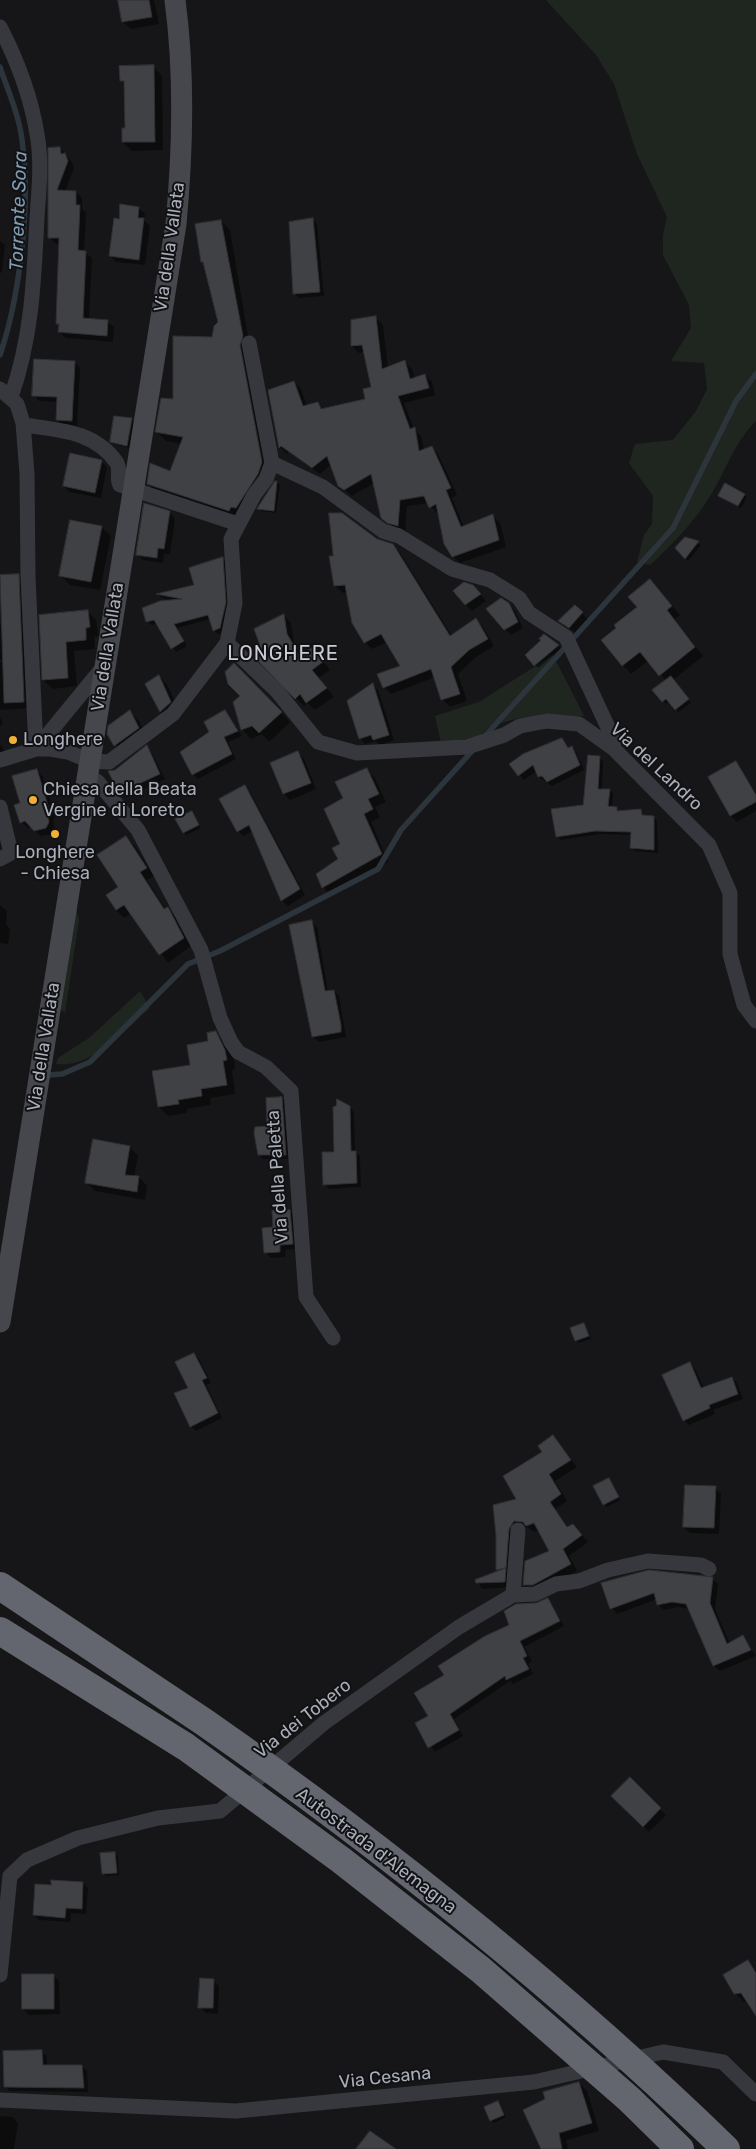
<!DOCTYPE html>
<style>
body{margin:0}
canvas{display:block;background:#161618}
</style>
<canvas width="756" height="2149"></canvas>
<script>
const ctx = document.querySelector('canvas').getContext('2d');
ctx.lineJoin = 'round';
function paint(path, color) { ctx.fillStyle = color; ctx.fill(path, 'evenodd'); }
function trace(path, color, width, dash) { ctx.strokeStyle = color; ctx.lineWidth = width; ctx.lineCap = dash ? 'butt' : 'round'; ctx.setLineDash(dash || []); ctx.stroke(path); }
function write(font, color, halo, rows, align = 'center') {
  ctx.font = font + ' Rubik,sans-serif'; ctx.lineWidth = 4; ctx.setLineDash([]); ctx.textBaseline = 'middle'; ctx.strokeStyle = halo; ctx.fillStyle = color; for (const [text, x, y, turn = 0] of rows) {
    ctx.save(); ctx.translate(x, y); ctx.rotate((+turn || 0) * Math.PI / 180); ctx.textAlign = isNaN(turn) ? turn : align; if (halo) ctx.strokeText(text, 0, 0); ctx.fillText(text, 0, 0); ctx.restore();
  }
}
paint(new Path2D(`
 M546 0H756V421C732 444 724 477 705 504 690 526 670 547 650 565L637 562 644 535 652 524 653 496 629 463 635 444 673 440 696 411 707 389 704 363 671 361 691 328 689 305 663 255V235L667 217 637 154 614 84 596 55Z
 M553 655 584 716 519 718 490 726 479 737 441 743 435 716 479 702Z
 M75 903 79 920 65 1013 59 1009Z
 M140 991 150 1008C125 1029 92 1069 56 1064L58 1058 89 1038Z`), '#1e261f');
paint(new Path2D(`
 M119 0H154L159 24 131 29 123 22Z
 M153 66 162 76 163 150 132 151 123 142 126 129 125 84 121 80Z
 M60 148 71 161 74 168 65 192H76L82 198V209L86 213 84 252 92 258 89 320 107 321 114 327 113 342 66 338 59 332 60 326 57 324 60 244H56L49 237Z
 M139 208 145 214 144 220 150 226 145 265 116 262 110 256 120 220Z
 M313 219 317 224 324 296 299 298 295 294Z
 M221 221 230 230 271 472 238 519 157 493 148 484 171 472 182 444 166 441 157 432 213 338 219 322 206 265 202 262Z
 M0 241 5 245 2 273 0 272Z
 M376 318 383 325 388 368 405 362 412 369 415 379 425 375 432 382 435 395 404 403 414 429 421 436 424 450 431 447 438 454 457 495 452 498 464 527 493 516 500 523 506 547 460 563 453 556 439 513 437 514 429 503 407 506 405 532 396 529 382 517 374 483 352 496 339 485 331 465 320 474 289 452 287 454 280 447 269 391 294 382 301 389 307 406 317 403 324 410 366 400 372 388 365 352 359 353 352 346Z
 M75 363 80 368 77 426 62 425 57 420 58 402 39 401 34 395Z
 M131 419 134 422 129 448 114 444 111 441Z
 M101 461 107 467 101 498 70 492 64 486Z
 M277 482 280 485 276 513 261 511 259 509Z
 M744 495 747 497 741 508 722 498Z
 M169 512 175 519 170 554H164L163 563 143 560 137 554Z
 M101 527 111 536 100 590 70 585 60 575Z
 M686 538 701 545 688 561 676 548Z
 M377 540 392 545 400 553 452 636 476 620 483 627 494 646 476 657 458 674 467 701 450 707 442 699 435 677 391 694 384 687 401 666 387 642 372 649 365 642 348 592 343 593 335 586Z
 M222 558 226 562 229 607 224 632 218 634 214 630 211 619 177 628 187 646 176 652 158 624 151 625 147 621 175 600 162 598 159 595 196 586Z
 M18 575 25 582 31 708 0 710V662L5 660H0V625H2L0 576Z
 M650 581 680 615 674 620 703 656 673 680 691 703 678 712 669 701 666 704 654 690 666 681 649 660 631 674 623 665 639 607Z
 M455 592 479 593 486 601 472 611Z
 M509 604 515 611 523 628 511 635 505 629Z
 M575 607 588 619 576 633 560 621Z
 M87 611 96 620 99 636 94 637 95 649 74 651 77 686 53 689 43 680 40 616Z
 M284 615 291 623 294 643 302 656 313 648 330 670 319 678 334 697 315 710 307 703 304 706 251 652 261 646Z
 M544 636 561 648 538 668 527 655 543 640Z
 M234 664 290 722 269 742 262 734 251 739 242 729 241 696Z
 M159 676 168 686 179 711 170 721 161 712 147 684Z
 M373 685 378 690 394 740 380 745 376 741 365 744 360 738Z
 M225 711 242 736 228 742 236 759 198 779 193 774 211 733Z
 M130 712 139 721 147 738 124 755 108 734Z
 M0 717 3 723 0 726Z
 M562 739 569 748 571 747 576 752 584 770 552 786 539 777 537 771 524 780 511 764Z
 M0 744 9 757 0 761Z
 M147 747 152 753 165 779 126 798 120 792Z
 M298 753 304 759 316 789 290 800 284 794 272 764Z
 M599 757 603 761 602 790H610L613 794 612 808H616L620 812 641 811 645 817H653L657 821 658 853 635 851 631 847 632 835 600 834 561 840 557 836 584 806Z
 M736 762 756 793V811L737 822 731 816 710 778Z
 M366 769 374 777 386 802 375 807 380 817 371 822 388 862 330 895 323 887 339 859 345 799Z
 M37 771 43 777 55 818 53 819 55 829 53 834 41 836 32 827 28 828 21 822Z
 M245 787 250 792 305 895 288 906 282 901 253 831 243 836 238 831Z
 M191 812 201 828 186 835 184 832Z
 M126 837 134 845 154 876 147 880 166 910 176 917 191 946 168 963 131 913 124 918 116 910Z
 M0 905 7 911 6 924 10 929 8 944 0 943Z
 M311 922 317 927 328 992 334 991 339 996 346 1037 319 1042 313 1037Z
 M215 1033 225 1042 234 1060 235 1069 232 1070 235 1094 210 1098 211 1105 187 1109V1113L168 1116 159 1107Z
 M282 1098 286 1103 290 1159H263L259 1155Z
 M349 1107 354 1112 355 1152 360 1156 361 1187 329 1189 324 1184Z
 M130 1147 138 1156 134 1177H139L147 1186 145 1200 95 1191 87 1183Z
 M290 1211 296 1217 298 1249 285 1250 286 1257 271 1258 265 1252Z
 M584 1324 591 1339 579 1343 572 1329Z
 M194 1354 199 1359 211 1383 206 1385 222 1418 196 1431 191 1426 189 1388Z
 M690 1364 695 1369 704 1388 732 1378 737 1383 743 1399 713 1410 715 1414 689 1425 684 1420Z
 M553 1437 577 1467 555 1481 567 1501 555 1509 569 1528 573 1525 588 1542 569 1556 577 1571 540 1591H531L524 1585 551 1552 539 1530 534 1532 527 1527 520 1528 510 1587 483 1589 477 1582 500 1572 497 1569V1535Z
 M608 1479 620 1500 607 1507 604 1504Z
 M715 1488 721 1494 719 1534 690 1533 684 1527Z
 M712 1579 718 1584 715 1609 730 1644 743 1637 756 1656 720 1671 714 1666 690 1609 678 1607 664 1610 658 1604 657 1599 617 1614 612 1608 603 1584Z
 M548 1600 564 1626 524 1647 532 1661 528 1664 533 1674 513 1684 510 1681 454 1719 463 1736 435 1752 416 1723 429 1716 446 1676Z
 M630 1779 666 1815 649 1832 613 1796Z
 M115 1853 118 1856 119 1875 106 1876 103 1873Z
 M83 1883 88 1888 86 1914 71 1913 70 1922 39 1920 34 1915 52 1887Z
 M748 1962 756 1970V2016L748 2001 744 2002 735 1993Z
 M53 1975 59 1981 60 2014 29 2015 23 2009Z
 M213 1980 219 1986 218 2014 206 2013 200 2007Z
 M42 2052 47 2057V2066H82L87 2071 88 2092 10 2091 5 2086Z
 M579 2083 587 2091 599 2131 566 2140 568 2149H540L524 2111Z
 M498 2103 506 2117 494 2123 491 2120Z
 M0 2116 13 2117 18 2123 14 2149H0Z`), '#0007');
trace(new Path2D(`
 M0 67C8 91 19 115 22 140 31 203 20 296 0 355
 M485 736 673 528 736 401 756 374
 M49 1075 62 1074 90 1062 188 964 220 951 378 869 401 830 474 749`), '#2c353c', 5.5);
const building = new Path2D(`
 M118 0H149L152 17 122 22Z
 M154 65 155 142H122V128H125L124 81H120L119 66Z
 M60 147 61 154 65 153 68 161 57 190 76 191V205H80L78 250 86 251 83 318 108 320 107 336 58 332 59 324H56L59 238H48V148Z
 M120 204 139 207 138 218H144L139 260 109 256 114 218 119 219Z
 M313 218 320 292 293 294 289 222Z
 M221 220 243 336 240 345 262 462 258 474 236 508 231 507 229 511 147 484 150 463 170 471 183 437 155 432 161 398 173 399V336L212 337 214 326 218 322 203 262H201L195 224Z
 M376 316 382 369 405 360 410 379 425 374 429 388 398 396 410 429 415 427 419 451 432 446 451 488 446 490 461 527 493 514 499 540 452 557 444 544 436 504 429 508 424 496 400 500 398 526 387 523 381 518 371 474 344 490 338 486 327 456 312 468 281 446 279 448 268 390 294 381 303 406 318 402 321 409 365 399 363 389 371 387 362 345 351 346V320Z
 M34 359 75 361 72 421 56 420 57 397 32 396Z
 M114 416 132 418 127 446 110 442Z
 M70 453 102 460 95 493 63 486Z
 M275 481H277L274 511 257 509Z
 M725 483 745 494 738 506 718 496Z
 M144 503 170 511 164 549 158 548 157 558 136 555Z
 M329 513H342L377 539 393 544 450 636 476 618 488 639 469 650 451 667 460 694 441 700 431 669 383 688 377 674 400 666 381 634 364 643 352 623 345 585 334 586 329 556H333Z
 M70 520 102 526 91 582 59 576Z
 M685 537 699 541 685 559 675 548Z
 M223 557 226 602 220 628 213 631 208 615 174 624 184 641 171 649 154 620 146 622 142 608 160 601 182 599 156 594 194 585 189 568Z
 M19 574 24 702 4 703 0 575Z
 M650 579 672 606 667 610 695 647 659 676 640 652 622 666 601 640 616 628 614 625 637 607 628 597Z
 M464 582 473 585 481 594 465 605 453 591Z
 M501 598 509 603 518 622 504 630 486 609Z
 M575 605 583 612 569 628 558 621Z
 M88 610 90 627 86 628V640L66 642 68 678 42 680 39 615Z
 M284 614 287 634 300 656 314 646 324 661 312 670 327 688 306 703 300 694 295 699 249 652 260 645 254 629Z
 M544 634 559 645 534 666 525 655 541 640 539 639Z
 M234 663 282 712 259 733 252 726 241 730 233 702 240 696 228 684 225 672Z
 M159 675 171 702 160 712 145 684Z
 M671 676 689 699 675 710 666 699 662 702 652 690Z
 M373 683 389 735 373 740 371 735 359 739 347 701Z
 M130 710 139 728 114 746 107 734 108 726Z
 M225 710 238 731 224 737 232 754 192 775 180 752 209 732 204 722Z
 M562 738 568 748 572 746 580 765 547 782 542 776 538 777 533 765 518 776 509 764 523 754Z
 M147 745 160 774 119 793 108 771 115 770Z
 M298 751 311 783 283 794 270 763Z
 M588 755 600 756 598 789H610L608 806 617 807V811L641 809 642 815 654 816V850L630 848 631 832 595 831 556 837 551 809 583 805Z
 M736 761 756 795V802L730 816 708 777Z
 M367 768 379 794 368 799 373 809 364 814 382 854 322 888 316 874 338 859 332 848 340 844 324 809 343 798 335 782Z
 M37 769 50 812H47L49 822 46 828 34 831 25 821 20 823 14 805 20 803 12 776Z
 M245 785 300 889 281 901 249 825 237 832 219 799Z
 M192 811 199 825 183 833 175 819Z
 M126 836 147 868 140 872 164 909 168 907 184 938 159 955 124 905 116 910 106 895 118 887 97 855Z
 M312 920 325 991 334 990 341 1025V1032L312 1037 289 925Z
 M216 1031 225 1050 227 1060 223 1061 227 1085 201 1089 202 1096 178 1100 179 1104 158 1107 152 1071 190 1065 187 1045 208 1041 207 1033Z
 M282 1097 286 1155H258L254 1133 255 1127 267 1126 266 1098Z
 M337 1099 350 1106 351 1151H356L357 1183 323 1185 322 1152H334L333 1107 336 1106Z
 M93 1139 130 1146 125 1175 139 1176 137 1192 85 1183Z
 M290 1210 293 1244 280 1245V1252L264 1253 262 1228 273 1227 272 1211Z
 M584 1323 589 1336 575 1341 570 1328Z
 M194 1353 207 1378 202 1380 218 1413 190 1427 174 1393 188 1388 175 1362Z
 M690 1362 701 1388 732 1377 738 1394 709 1405 710 1408 683 1421 662 1375Z
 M553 1435 571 1460 549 1474 561 1494 550 1502 567 1527 573 1524 582 1535 563 1549 571 1564 533 1585H523L525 1561 549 1551 534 1523 526 1526 523 1522 514 1521 509 1529 506 1568 496 1570V1535L493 1505 516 1499 503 1476 542 1452 538 1446Z
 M609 1478 619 1497 603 1505 593 1486Z
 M685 1485 716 1486 714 1528 683 1527Z
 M506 1568 505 1582 476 1583 475 1580Z
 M649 1570 713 1577 710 1603 727 1644 743 1635 751 1650 713 1666 686 1604 672 1602 657 1605 654 1593 610 1609 601 1583Z
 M548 1598 560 1621 520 1641 527 1656 523 1658 529 1669 506 1680 505 1676 450 1714 459 1730 428 1748 415 1723 428 1716 414 1693 444 1675 438 1666 485 1636 509 1625 504 1611 516 1604 536 1603Z
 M630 1777 661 1808 643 1827 611 1796Z
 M115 1852 117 1873 102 1874 100 1853Z
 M51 1880 83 1882 82 1909 66 1908 65 1918 33 1915 35 1884 51 1885Z
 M748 1960 756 1973V2016L741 1993 734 1994 723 1975Z
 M22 1974H54V2009H22Z
 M200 1978 214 1979 213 2008H198Z
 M42 2050 43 2065H82L84 2088 4 2087 3 2051Z
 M579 2082 592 2123 559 2133 562 2149H541L523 2110 545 2099 543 2092Z
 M498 2101 504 2115 490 2121 484 2107Z
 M370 2131 396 2149H356Z`);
paint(building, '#404145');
trace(building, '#303034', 1);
trace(new Path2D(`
 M0 27C17 60 31 97 37 134 42 161 39 190 37 217 34 280 32 337 11 397
 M249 343 272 463
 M0 389 17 404 23 423 27 474 28 577 36 749
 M24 425C59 430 95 431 117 463 121 471 116 479 120 485L238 524
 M227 643 277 691 318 742 357 753 467 747 504 735 520 726 547 721 579 724 614 749 709 845 730 893V954L744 1005 756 1021
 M36 749 104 666
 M0 760 36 749H50L68 752 90 761 109 762 173 714 227 643 235 603 231 539 254 495 266 479 272 463 323 487 383 531 399 536 452 569 490 580 519 598 529 613 566 637 612 736 614 749
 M87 779 97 781 138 830 201 950 220 1018 231 1042 238 1052 266 1067 291 1091 306 1297 333 1338
 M0 807 11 853 0 859
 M513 1595 518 1530
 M0 1975 10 1876 27 1860 78 1838 158 1818 220 1811 324 1723 459 1627 513 1595 535 1594 556 1584 579 1581 608 1570 648 1561 701 1565 709 1569
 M0 2100 236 2111 534 2082 663 2052 723 2062 756 2094`), '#37383d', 15);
trace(new Path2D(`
 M0 1322 176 224C183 149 185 75 175 0`), '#45474d', 21);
trace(new Path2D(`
 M0 1586C68 1631 136 1676 204 1722 388 1850 565 1993 726 2149
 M0 1631 186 1747 341 1860 481 1970 629 2099 680 2149`), '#63666e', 28);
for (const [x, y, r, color] of [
 [13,740,5,"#f2b134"],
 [33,800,5,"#f2b134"],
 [55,834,5,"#f2b134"]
]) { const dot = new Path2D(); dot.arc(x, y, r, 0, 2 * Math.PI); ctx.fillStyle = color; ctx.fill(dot); trace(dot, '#111113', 2); }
write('18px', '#a8adb8', '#111113', [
 ["Via della Vallata",170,247,-82],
 ["Via della Vallata",108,647,-81],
 ["Via del Landro",656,767,43],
 ["Via della Vallata",44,1047,-81],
 ["Via della Paletta",278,1177,-94],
 ["Via dei Tobero",303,1719,-38],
 ["Autostrada d'Alemagna",376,1851,37],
 ["Via Cesana",385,2078,-6]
]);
write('18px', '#a8adb8', '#111113', [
 ["Longhere",23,740],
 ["Chiesa della Beata",43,790],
 ["Vergine di Loreto",43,811],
 ["Longhere",55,853,"center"],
 ["- Chiesa",55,874,"center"]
], 'left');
write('italic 19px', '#7f9bb3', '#111113', [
 ["Torrente Sora",19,211,-88]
]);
ctx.letterSpacing = '1px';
write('20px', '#c9ccd4', '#111113', [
 ["LONGHERE",283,654]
]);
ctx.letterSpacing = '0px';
</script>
